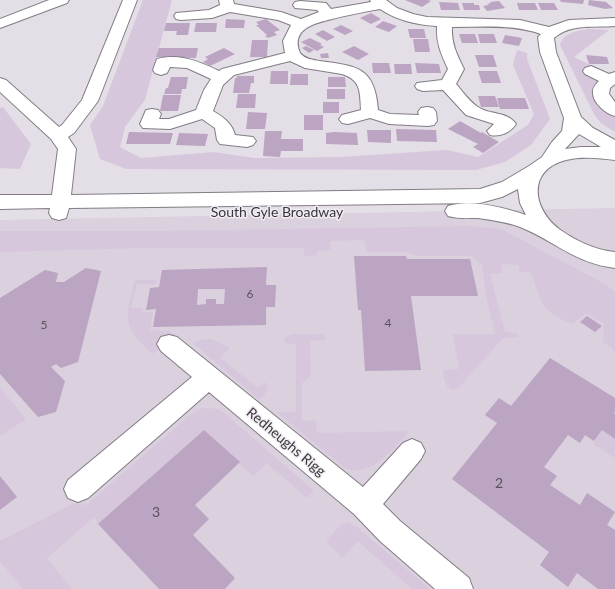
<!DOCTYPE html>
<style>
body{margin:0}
canvas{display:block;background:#e4dee6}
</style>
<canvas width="615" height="589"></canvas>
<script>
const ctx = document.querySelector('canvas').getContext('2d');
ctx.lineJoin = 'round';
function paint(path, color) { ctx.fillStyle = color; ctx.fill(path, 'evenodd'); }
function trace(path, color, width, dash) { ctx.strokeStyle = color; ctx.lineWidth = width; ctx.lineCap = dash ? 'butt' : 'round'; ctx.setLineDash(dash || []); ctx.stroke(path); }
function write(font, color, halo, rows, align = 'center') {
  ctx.font = font + ' Lato,sans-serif'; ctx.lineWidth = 3; ctx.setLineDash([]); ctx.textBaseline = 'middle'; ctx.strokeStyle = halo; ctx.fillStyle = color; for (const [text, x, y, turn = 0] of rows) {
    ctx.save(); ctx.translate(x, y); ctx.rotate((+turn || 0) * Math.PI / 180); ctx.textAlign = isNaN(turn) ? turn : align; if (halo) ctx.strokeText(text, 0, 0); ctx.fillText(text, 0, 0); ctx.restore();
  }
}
paint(new Path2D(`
 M615 208V589H0V220Z`), '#dad0de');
paint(new Path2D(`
 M143 0H172L145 100 125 127 120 147 141 158 214 152 254 158 340 157 447 150 478 157 528 125 534 114 513 65 517 50 527 53V59L550 119 531 145 505 162 476 170 126 169 100 159 90 125 103 106Z
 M588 29 609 30 574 57 597 68 602 80 594 92 607 113 615 117V132L602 124 595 116 560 45C563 33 577 31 588 29Z
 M3 107 31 144 20 169 0 168V108Z
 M470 226 501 229 605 284 615 292V351L603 342 604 324 586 313 572 324C539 310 542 303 531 272H520L518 265 501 264 502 273 490 274 505 332 517 333 518 337 503 338 459 387 453 390C444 387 444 378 443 370L459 369 453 334H495L486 296 482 265 472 256H417L405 252H367L364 240 330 241 331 250 317 251V255L304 256V248H143L0 252V231H165Z
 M135 280H157L156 284H137L131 308H143V312H153L150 330 169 331 178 337 152 354C121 324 125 320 135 280Z
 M292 334H324L325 340 310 341 311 376 302 383V421L316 420 317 433 410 431C392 449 373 478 345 468L276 412H296V345L285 343V338Z
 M203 339H212L230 348 220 358 258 388 265 382 268 387 265 394 260 400 193 343Z
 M0 388 26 419 0 436Z
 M207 408 217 409 224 413 314 491 307 498 267 463 253 476 204 430 98 524 94 517 47 558 72 589H23L0 561V541L79 501 85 506 189 416 199 409Z
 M602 430 615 439V458L593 444Z
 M347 522 355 526 430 589H412L358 541 342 558 326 541 341 525Z`), '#d7c7dc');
paint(new Path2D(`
 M405 0H428L431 1 422 7Z
 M560 0H584L583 4 561 2Z
 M589 0 606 2 613 8 605 9 588 5Z
 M499 1 505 8 487 11 483 6 489 5 487 4 491 3 490 2Z
 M439 2 458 3 460 10H441Z
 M462 3H474V5H479L480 10H464Z
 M517 3H535L538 10H519Z
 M538 3H554L558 10H541Z
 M371 13 381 19 371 24 360 18Z
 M226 19 245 20 244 28H225Z
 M266 19 280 30 274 32 277 35 268 38 265 36 267 35 256 25H259L256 22Z
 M383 21 397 26 389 32 375 27Z
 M166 23H190L188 35H176L177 31H164Z
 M196 23H217L216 32H194Z
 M341 25 353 31 345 35 333 29Z
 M408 29H424L426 38H410Z
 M323 30 335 37 327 41 315 34Z
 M459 34H475L478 43H462Z
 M478 34H494L497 43H480Z
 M505 35 522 38 519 46 502 43Z
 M310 38 322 44 320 45 324 47 317 51 301 42Z
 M413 39H428L430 52H415Z
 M252 40H268L267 57H250Z
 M306 46 314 50 309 53 302 48Z
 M354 46 369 54 358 60 342 52Z
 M159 48H198L196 58 156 57Z
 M224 48 235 54 210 66 203 62 208 59 205 57Z
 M328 53 329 58H321L320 54Z
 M475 55H493L497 67H479Z
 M586 55 607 57 609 64H589Z
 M372 63H389L391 73H373Z
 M415 63 439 64 441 73H417Z
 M394 64H411L412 74H395Z
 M271 71H288V84H270Z
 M478 71H497L501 83H482Z
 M291 74H308V85H290Z
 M237 76H254V83H251L249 93H233L235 78H237Z
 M171 77H188L186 89H182L181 94H164L166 88H168Z
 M328 77H345L346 87H328Z
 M327 89H345V99H327Z
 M238 94H256L255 108H236Z
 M163 95H181L178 111H160Z
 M478 96H495L499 107H481Z
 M497 98H525L529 109H500Z
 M323 102H339V113H323Z
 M248 112 267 113 265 129H246Z
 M304 115H323V130H304Z
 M460 121 481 133 482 132 499 142 483 153 473 147 478 144 448 129Z
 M396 129 436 130 437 142 397 141Z
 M367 130H391V143L368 142Z
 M265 131H282L281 139H303V151H281L280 157 263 156Z
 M129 132 173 133 170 144H126Z
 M334 132 357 133 358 145 326 144V133Z
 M179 133 208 134 205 146 176 145Z
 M354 256H406L407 259H470L478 296H411L421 370 365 371 361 310H358Z
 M267 267 266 285H276L275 307H266V325L153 327 156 309 146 310 150 288 159 287 162 270ZM198 289H225L224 304H216V299H206V304L197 305Z
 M86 268 101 271 78 362 61 368 56 364 51 367 65 381 56 412 38 417 0 374V298L45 270 58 273 56 282H64Z
 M587 316 602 326 595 332 580 322Z
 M550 358 615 398V411L614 413 615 414V439L602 430 594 441 585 435 580 443 568 435 544 467 557 476 550 485 580 505 587 493 615 512 607 525 615 530V589H598L577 573 568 587 540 565 549 552 452 479 497 423 485 415 499 398 511 406Z
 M204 430 240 462 195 505 209 519 193 535 235 578 225 589H159L98 524Z
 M0 476 17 497 0 510Z`), '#bca4c3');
const minor = new Path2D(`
 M49 0H69L67 3 0 28V19Z
 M123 0H137L98 101 74 133 68 137 76 149 71 195 480 189 502 182 529 166 542 157 552 142 562 131 564 118 540 52 538 37 541 34C512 24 482 27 452 27 451 43 457 55 464 69L456 84C463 92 470 102 478 107 489 115 507 111 516 124 510 133 500 137 490 135L487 131 494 124 466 115 443 90 423 91 417 89 415 86 417 83 442 80 448 69C441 54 436 43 437 26 417 25 396 20 380 9 364 12 347 15 332 19 315 23 290 29 300 53 305 59 313 60 320 61 357 66 375 67 378 110L390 114 419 115 418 112 421 108 427 107 433 108 436 112 437 121 434 125 428 126 389 124 370 118 348 124 342 123 339 119 342 115 361 110C360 92 361 80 342 74L305 68 290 61 234 75 223 85 213 111C223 117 232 123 235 135L253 137 256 141 253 145 247 147 220 144 217 140 215 128 202 119 170 129 143 128 140 124 146 110 152 109 158 110 161 114 159 119H169L196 110 204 90 211 79 187 68 170 67 167 73 161 75 155 73 153 70 157 59C180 53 200 62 219 71L222 69 285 53 283 41 291 25 278 20 230 12 212 18 181 20 176 19 174 16 176 13 209 10 220 5 219 0H233L234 4 281 12 301 19 319 12 317 10 295 8 293 5 295 2 300 1 326 3 331 9 371 2 370 0H386L397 8 413 14 427 17 520 20 549 27 569 20 615 18V26C594 28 571 23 554 38L556 52 581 117 593 128 615 140V160C599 158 582 156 566 160 527 170 532 208 559 229 576 241 595 250 615 252V268C574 263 555 241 520 227 507 222 492 220 478 218 468 218 458 219 448 216L445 211 448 206C472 199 502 207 526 215L520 203 518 189 502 197 480 203 69 208 66 218 59 220 52 218 49 213 50 208 0 209V195H52L58 149 51 139 0 92V78L6 80 59 127 62 125 82 100ZM579 134 601 147H581L565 149Z
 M591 66 609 74 615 72V84L610 88 609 94 615 102V116C606 114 593 103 593 93 592 88 596 84 599 81L585 74 583 71 585 68Z
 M169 335 177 337 363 487 403 443 412 439 421 443 425 451 421 459 383 504 400 521 469 578 473 589H435L380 541 354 514 209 392 88 498 78 502 68 498 64 489 68 480 192 377 161 351 157 344 161 337Z`);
trace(minor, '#827d84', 2);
paint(minor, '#fff');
write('12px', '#5a525c', null, [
 ["6",250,294],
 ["4",388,323],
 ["5",44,325]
]);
write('14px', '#39373a', '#f1ebf3', [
 ["South Gyle Broadway",277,212],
 ["Redheughs Rigg",286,442,40]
]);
write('14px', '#5a525c', null, [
 ["2",499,483],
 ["3",156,512]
]);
</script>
